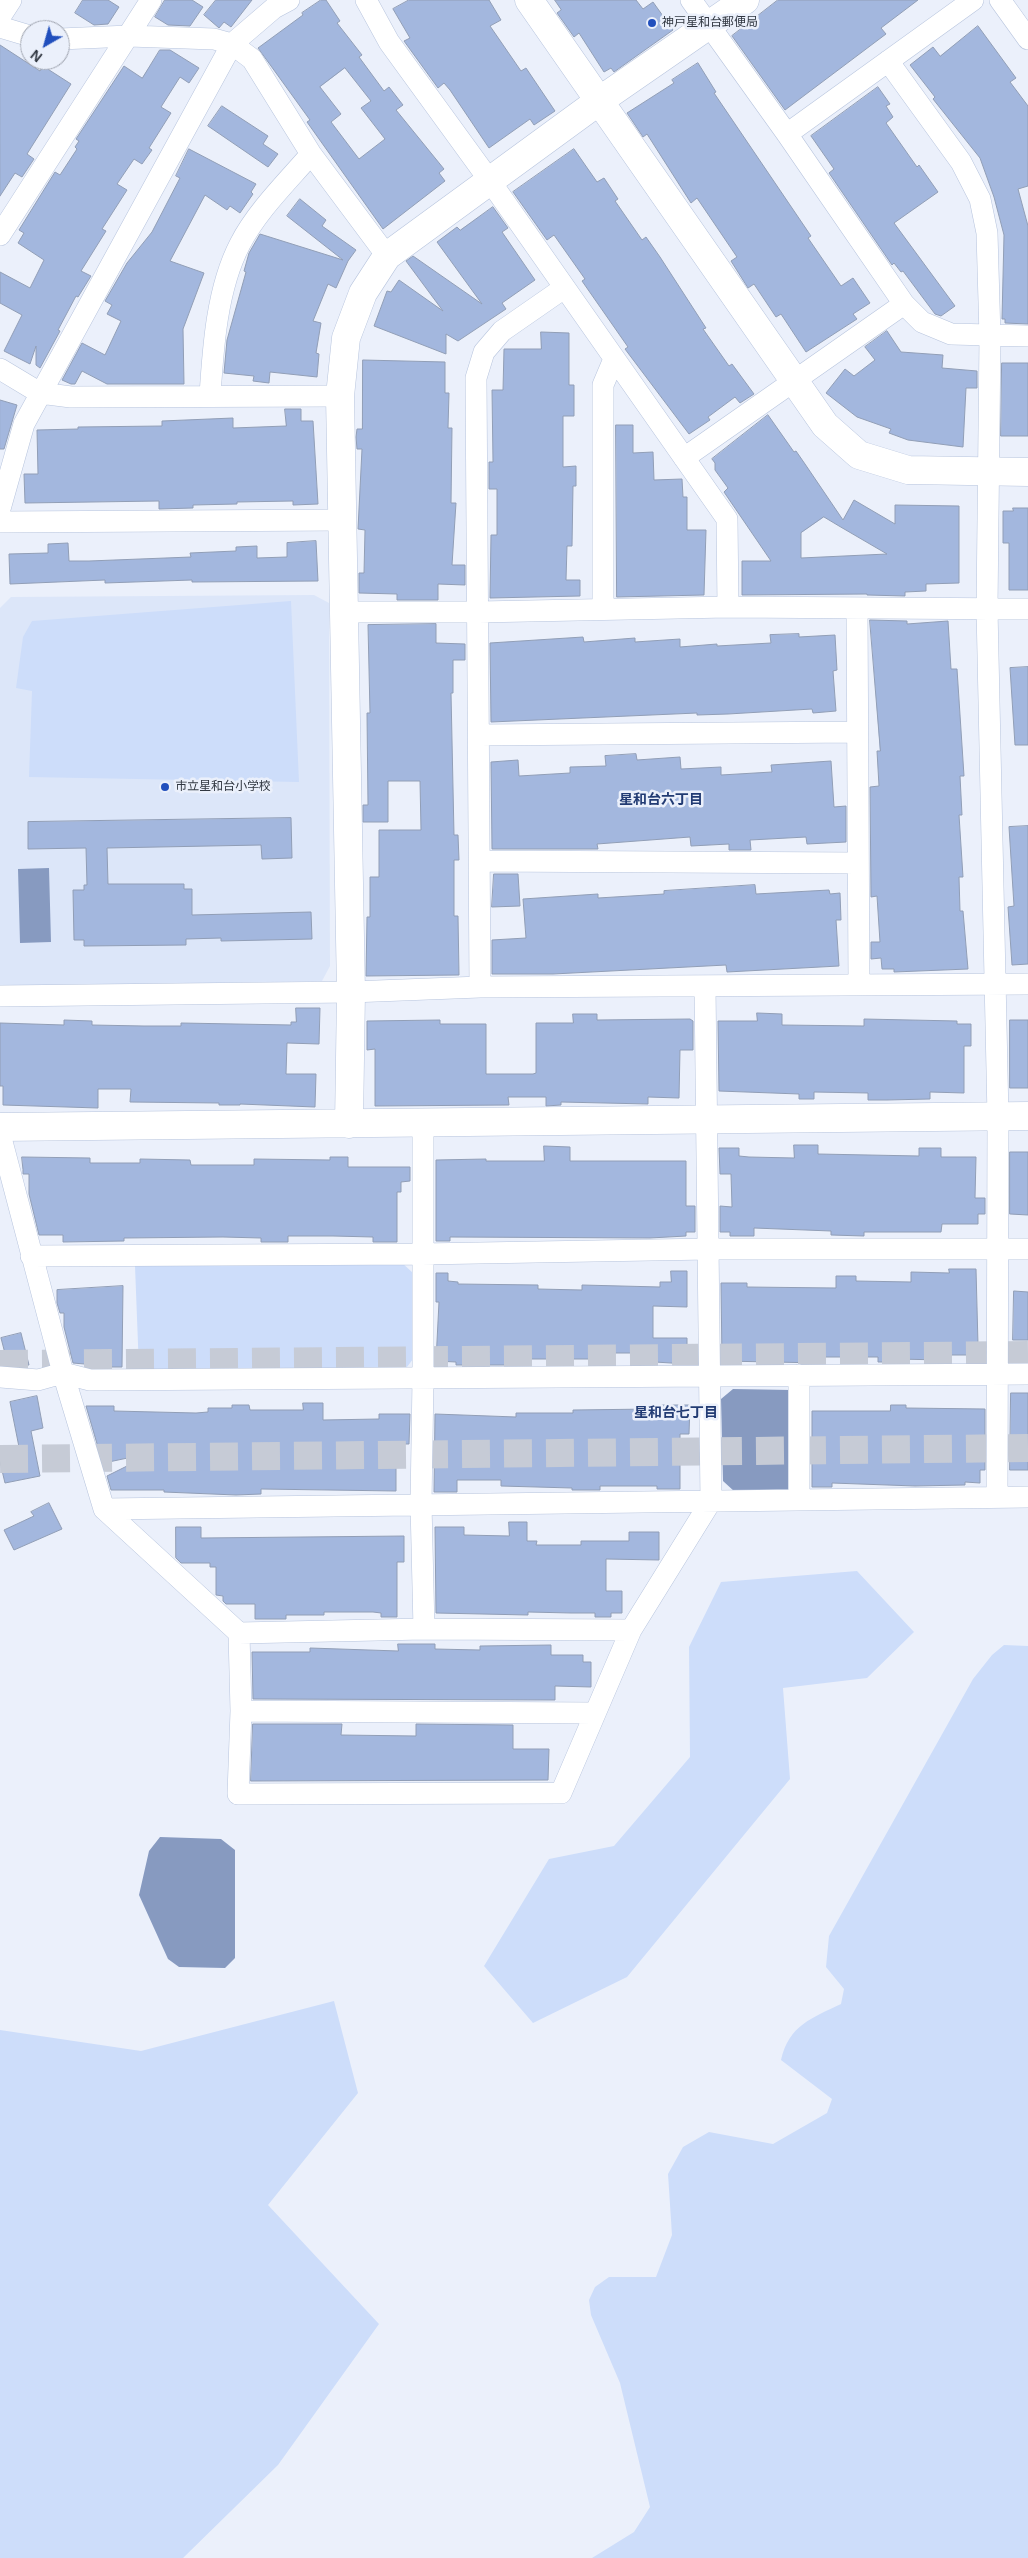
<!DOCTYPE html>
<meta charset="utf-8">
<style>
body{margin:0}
#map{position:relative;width:1028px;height:2558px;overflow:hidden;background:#ebf0fb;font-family:Arial,sans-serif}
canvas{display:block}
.north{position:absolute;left:20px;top:20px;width:50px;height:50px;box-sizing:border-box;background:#ebf0fb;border:1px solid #a1a6b1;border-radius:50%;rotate:218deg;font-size:14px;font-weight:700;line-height:20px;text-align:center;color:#313741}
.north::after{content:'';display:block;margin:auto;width:18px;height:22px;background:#214fbd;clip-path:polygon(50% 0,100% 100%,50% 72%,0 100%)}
</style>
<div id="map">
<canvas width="1028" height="2558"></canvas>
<div class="north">N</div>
</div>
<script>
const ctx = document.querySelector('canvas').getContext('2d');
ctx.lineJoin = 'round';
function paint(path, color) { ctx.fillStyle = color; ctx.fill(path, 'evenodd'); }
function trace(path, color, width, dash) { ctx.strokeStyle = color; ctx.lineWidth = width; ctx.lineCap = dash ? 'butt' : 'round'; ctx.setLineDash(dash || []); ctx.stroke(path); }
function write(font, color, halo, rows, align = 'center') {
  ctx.font = font + ' Arial,"Noto Sans JP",sans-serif'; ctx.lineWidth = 5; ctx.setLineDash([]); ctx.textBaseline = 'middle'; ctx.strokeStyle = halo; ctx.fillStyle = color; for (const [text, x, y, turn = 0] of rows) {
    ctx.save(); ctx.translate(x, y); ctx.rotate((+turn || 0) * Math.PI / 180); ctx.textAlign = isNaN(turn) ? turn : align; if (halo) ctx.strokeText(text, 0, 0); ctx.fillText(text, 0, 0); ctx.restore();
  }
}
paint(new Path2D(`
 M314 595 329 603 330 966 322 981 0 987V608L11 597Z`), '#dce6f9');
paint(new Path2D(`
 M291 601 299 782 29 777 32 691 16 688 23 637 32 621Z
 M401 1262 413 1273V1359L404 1371 139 1370 135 1266Z
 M857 1571 914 1632 867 1678 783 1688 790 1779 627 1977 533 2023 484 1966 549 1859 614 1846 690 1757 689 1647 721 1582Z
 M1004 1645 1028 1646V2558H592L634 2532 650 2507 620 2383 591 2315 589 2300 595 2287 609 2277H656L672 2235 668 2174 683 2147 709 2132 773 2144 827 2113 832 2099 781 2060C789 2025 812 2018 841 2004L844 1989 826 1967 829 1936 973 1679 992 1655Z
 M334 2001 358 2093 268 2205 379 2324 278 2465 183 2558H0V2030L141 2051Z`), '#cdddfa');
paint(new Path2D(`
 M49 868 51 942 20 943 18 869Z
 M733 1389 791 1390 793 1490 735 1492 723 1481 721 1399Z
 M160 1837 221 1839 235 1850V1958L225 1968 179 1967 168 1959 139 1895 149 1851Z`), '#879ac0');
const building = new Path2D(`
 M83 0H108L119 7 108 24 94 25 75 13Z
 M165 0H192L203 7 190 26 168 25 155 17Z
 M216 0H252L231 27 224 22 219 28 204 15Z
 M321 0H326L340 21 337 23 362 55 359 57 384 91 389 87 403 105 396 110 444 169 439 173 445 181 383 229 307 122 310 120 258 48 303 15 302 13ZM345 68 371 101 361 108 385 139 359 159 331 122 341 114 320 87Z
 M409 0H489L501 20 490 26 521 71 526 68 555 111 534 125 530 119 489 148 450 90 444 83 438 88 404 41 410 38 393 9Z
 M555 0H636L643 9 653 2 673 30 614 72 611 68 604 72 579 33 574 37 557 13 561 10Z
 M778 0H918L881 28 886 34 785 110 732 36Z
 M978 26 1016 78 1010 82 1028 106V186L1018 189 1028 226V324L1005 323V319H1002L1004 235 994 197 980 158 933 99 935 97 910 65 933 47 940 56Z
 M0 45 40 71 43 66 71 84 27 154 34 159 22 177 15 173 0 196Z
 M160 50H170L199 68 189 83 180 77 161 107 171 113 149 148 152 150 142 164 134 159 117 184 127 190 102 229 106 231 81 271 91 276 78 297 76 296 58 330 60 331 40 368 36 365V346L30 364 4 351 22 315 0 303V272L30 288 44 260 18 243 24 233 19 230 55 172 60 175 77 149 75 147 79 141 76 139 124 66 142 78Z
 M698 63 716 92 714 93 811 236 808 238 841 286 853 278 870 303 853 314 857 319 806 352 781 314 776 317 754 284 748 288 731 261 737 257 697 198 691 203 647 134 643 137 627 113 674 83 672 80Z
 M878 87 890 104 886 106 893 117 886 123 917 167 919 165 938 192 894 223 955 306 941 316 935 314 903 271 901 272 894 263 892 265 829 173 834 169 811 136Z
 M222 106 268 136 263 144 278 154 268 167 208 126Z
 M189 149 256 184 251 192 253 194 240 213 230 206 227 210 205 195 170 261 204 273 183 329 184 384H107L82 371 75 384H71L62 380 82 343 105 355 121 321 107 314 112 305 105 301 127 263 152 232 180 178 176 176Z
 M574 149 597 182 604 178 618 199 615 201 642 240 646 237 660 257 706 328 703 329 729 366 732 364 754 394 740 403 735 397 708 417 710 420 689 434 625 349 628 347 582 281 585 279 554 235 547 240 513 192Z
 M300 199 326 220 322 226 356 250 348 261 336 288 328 284 313 321 321 323 316 353 319 354 317 377 270 372 269 383 253 381 254 376 224 373 227 340 246 272 244 271 249 253 260 234 343 260 287 216Z
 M493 207 508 228 502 232 535 280 502 303 506 309 458 341 446 334V354L374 326 387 291 391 292 399 280 443 311 406 261 413 256 482 304 437 242 457 227 460 230Z
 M887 331 901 352 943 355 942 368 977 371V388H966L963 447 908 440 889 433 891 429 857 417 826 393 845 369 854 376 875 360 865 347Z
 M541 332 569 333V385H574V416H563V467L576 466V486H573L572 546H567L566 580H580V596L490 598 491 535H497V489H489V462H493L492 390H503L504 349H541Z
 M363 360 445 362V393H449L448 428H452L451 503H456L452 565H465V585L438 584V600H397V594L359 593V573H364L365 530 358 529 362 449H357L356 437 357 429H362Z
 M1002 363H1028V436H1001Z
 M0 400 17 405 4 449H0Z
 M285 409H301V421H313L318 504 293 505V501L237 502V504L193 505V508L159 509V501L25 503 24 474H38L37 430 78 429V427L162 426V421L233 418V428L286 426Z
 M768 415 794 452 796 451 805 464 843 520 854 500 895 524V505L959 506V583L926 584V591L905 592V596L867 595V594L742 595V561H771L724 492 728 488 715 470V463L712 459ZM824 517 839 526 887 554 801 558V533Z
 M616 425H633V453L653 452 654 480 682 479 683 497H687V530H706L704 595 617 597Z
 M1013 508H1028V590H1009V543H1003V511H1013Z
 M316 541 318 581 192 582V580L105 583V580L10 584 9 554 48 553V544L68 543 69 561H89L191 557 190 553 236 551V547L257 546V558L287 557V543Z
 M870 620 907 621V624L948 621 951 669H957L964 776H960L962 815H959L963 877H959L960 911H963L968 969 894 972V969H882L881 958 871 959V942H880L877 896 871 897 870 787 879 786 877 751H880Z
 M436 624V643L465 644V660H453V693H451L454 835H458L459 860H454V916H458L459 975 366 976 367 917H370V877H379V830H421L420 781H388V822H363V805H368L367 713H370L368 625Z
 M799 634V637L835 635 837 670 833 671 836 711 813 713 812 709 728 714 697 715V713L491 722 490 643 583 637 584 642 635 638V642L680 639V647L717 644V646L771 643 770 635Z
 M1028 667V745H1015L1010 668Z
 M636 754 637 760 680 757 681 769 721 767V775L772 772 771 765 831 761 834 807 846 806V842L807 844 806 837 750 840 751 850H729V844L691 846 690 837 597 844 598 849H492L491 762 518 760 519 776 570 773V767L606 766 605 756Z
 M291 818 292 858 262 859 261 845 107 848 108 884H184V889H192V915L311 912 312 939 221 941V938L186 939V945L84 946V940H74L73 890H84V885H87L86 848 28 849V822Z
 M1028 826V964L1012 965 1008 907 1014 906 1009 827Z
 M494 874H518L520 906 492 907Z
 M755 885 756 894 829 890 830 894 840 893 841 920H836L839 966 727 972 726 965 553 974H492V940L526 938 523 899 598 894V898L664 894V891Z
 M296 1008H320L319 1044 287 1043 286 1074H316L315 1107 240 1104V1105H219V1103L130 1102 131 1089H98V1108L3 1105V1086H0V1023L64 1025V1020L92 1021V1025L144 1026H181V1023L291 1025V1022H296Z
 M757 1013 782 1014V1025L864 1026V1019L957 1021V1024H971V1046H964V1093L930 1092V1099L887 1100H868V1093L814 1092V1099H799V1094L719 1091 718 1021H757Z
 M573 1014H597V1020L690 1019 693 1021V1050H680L679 1098 648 1097V1104L561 1102V1105L546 1106V1097H508L509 1105 375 1106V1049L367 1050V1021L440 1020V1024H486V1074H533L536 1073V1023H573Z
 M1010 1020H1028V1088H1010Z
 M794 1145H818V1154L919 1156V1148H941V1157H976L975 1198H985V1214H978V1224H942L941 1232H864V1236L831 1235V1231L754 1228V1236H730V1232H720V1206L732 1207 731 1174H720L719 1148H739V1156L749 1157 794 1158Z
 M544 1146 570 1147V1161H686V1206H695V1232H686V1236L650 1238 450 1237V1241H436V1160L486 1159V1161H544Z
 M1010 1152H1028V1215L1010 1214Z
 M22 1157 90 1158V1163H140V1159L190 1160 191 1165H254V1159L330 1160V1157H348V1167H410V1181L401 1182V1192H397V1242H373V1237L333 1236H288V1242H261V1238L223 1237 124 1238V1241L63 1242V1235H39L29 1194V1174H23V1170Z
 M949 1269H976L978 1345 970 1344V1355H942V1360L897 1359V1362H878V1357H823V1363L722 1361 721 1283H747V1287L836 1288V1276H856V1281L911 1282V1272L949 1273Z
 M671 1271H687V1307L653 1306V1338H687V1364L639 1361V1353H603V1359H527V1365H456V1362L436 1361 439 1302H436V1273H448V1281L458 1282V1284L538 1285V1289L582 1290V1285L660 1287V1282H671Z
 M123 1286 122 1367H96V1365L73 1363 64 1327V1313H60L57 1303V1290Z
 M1014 1291 1028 1292V1340H1013Z
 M21 1333 29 1365H8L1 1338Z
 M1011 1393H1028V1470H1010Z
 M37 1396 43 1428 31 1431 40 1476 5 1483 0 1462 21 1457 10 1402Z
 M303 1403H323V1420L379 1419V1414H410L409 1444H396V1491L261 1489V1494L236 1495 164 1492V1490H111L107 1476 139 1460 137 1456 104 1463V1454H100L86 1406H114V1411L196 1413 208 1412V1408H232V1405H249L250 1410H303Z
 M653 1405H690L689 1434H680V1489H657V1486H600V1490H572V1488L501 1486V1480H457V1492H434L435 1414 516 1417V1413H573V1410L653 1409Z
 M891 1405H906V1408L985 1409V1470H980V1483L965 1482V1485L915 1486 832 1483V1487H812V1411H890Z
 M49 1503 62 1529 14 1550 4 1530 34 1516 31 1512Z
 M509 1522H527V1541H537L536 1545H581V1541H629V1532H659V1560L606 1559V1591H622V1613H611V1617H595V1613H571L528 1612V1615L436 1613 435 1527H464V1535L509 1536Z
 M176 1527H201V1538L404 1536V1562H397V1617H381V1613L373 1612H324V1615H286V1619H255V1604H226L223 1601V1596L216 1595V1567H210V1563H181L176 1558Z
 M398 1644H435V1649L480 1650V1646L551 1645V1655H583V1662H591V1687L555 1686V1700L253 1699 252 1652H310V1648L398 1651Z
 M253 1724H342L341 1735 416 1736V1724L513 1725V1749H549L548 1780 251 1781Z`);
paint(building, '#a3b7de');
trace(building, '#919eb6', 1);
trace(new Path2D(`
 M0 1364 1028 1355
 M0 1459 1028 1448`), '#c6cbd6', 28, [28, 14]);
const minor = new Path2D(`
 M366 0 389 42 490 181 727 519 728 607
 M691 0 787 134 904 304 922 322 951 334 1028 336
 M1000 0 1028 39
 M0 17 11 0
 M0 27 30 36
 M60 39 129 36 214 39 232 44 252 59 311 154 387 256
 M888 61 961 162 980 199 987 233 990 337 987 609 998 1117 997 1497
 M787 134 973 0
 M0 235 151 0
 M0 369 40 393 71 397 340 396
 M210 396C213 347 217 288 240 244 257 211 287 182 311 154
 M684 458 904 304
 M0 509 24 424 232 44 274 8 289 0
 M0 522 342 520
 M857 608 859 985
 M603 609V385L614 359
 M344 612H479L728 607 1028 609
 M479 735 857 732
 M480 861 858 863
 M480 987 476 378 484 352 502 331 564 288
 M0 996 351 992 480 987 1028 984
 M423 1123V1379L421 1504 424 1629
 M0 1134 63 1373 104 1509 239 1633 241 1711 238 1794 561 1793 631 1630 711 1501 705 986
 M31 1256 422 1254 709 1249H1028
 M799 1375V1500
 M0 1377 38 1380 63 1373 90 1380 1028 1374
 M104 1509 1028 1497
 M239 1633 424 1629 631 1630
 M241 1711 594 1713`);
const tertiary = new Path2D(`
 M529 0 825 425 859 455 908 470 1028 472
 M349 1124 351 992 340 396 346 338 363 293 387 256 599 101 745 0
 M0 1127 1028 1116`);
trace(minor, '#b7c4dd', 22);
trace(tertiary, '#b7c4dd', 29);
trace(minor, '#fff', 21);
trace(tertiary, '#fff', 28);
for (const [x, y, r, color] of [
 [652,23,5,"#214fbd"],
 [165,787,5,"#214fbd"]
]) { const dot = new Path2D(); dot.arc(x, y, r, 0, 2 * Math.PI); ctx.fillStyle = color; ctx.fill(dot); trace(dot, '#ebf0fb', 2); }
write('12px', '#313741', '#ebf0fb', [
 ["神戸星和台郵便局",662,23],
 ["市立星和台小学校",175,787]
], 'left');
write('bold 14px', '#223b73', '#ebf0fb', [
 ["星和台六丁目",661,800],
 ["星和台七丁目",676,1413]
]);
</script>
